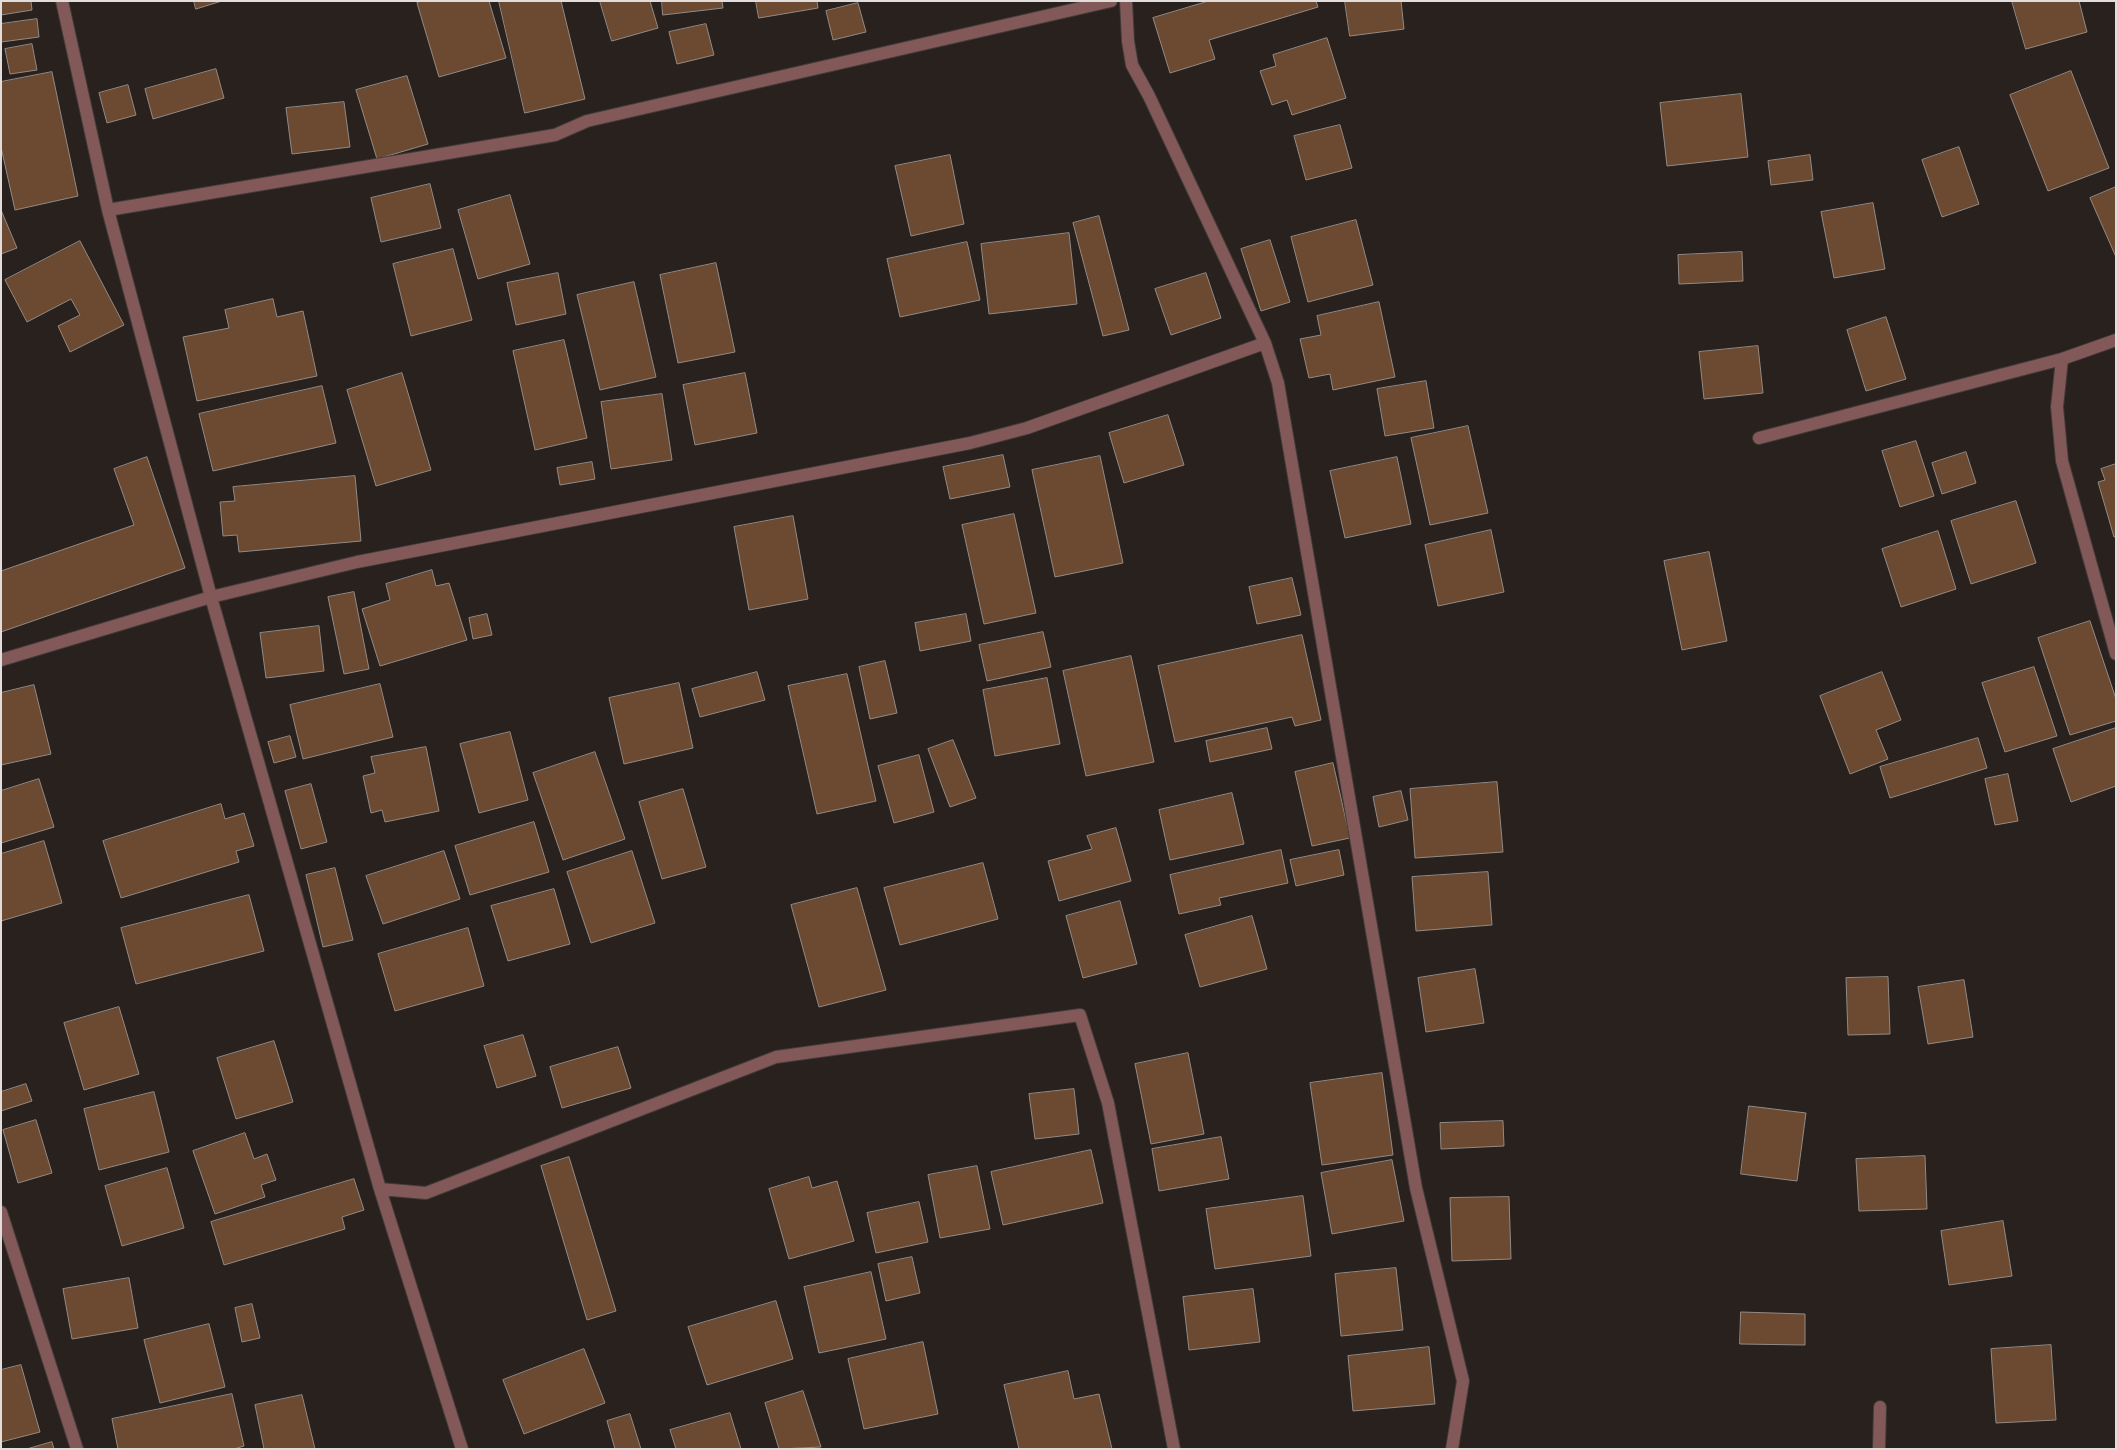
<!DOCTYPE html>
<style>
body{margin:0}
#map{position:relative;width:2117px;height:1450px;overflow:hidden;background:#28211d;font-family:Roboto,sans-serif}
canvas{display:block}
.frame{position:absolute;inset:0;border:2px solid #e2ddda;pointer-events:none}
</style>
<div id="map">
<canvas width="2117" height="1450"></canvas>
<div class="frame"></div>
</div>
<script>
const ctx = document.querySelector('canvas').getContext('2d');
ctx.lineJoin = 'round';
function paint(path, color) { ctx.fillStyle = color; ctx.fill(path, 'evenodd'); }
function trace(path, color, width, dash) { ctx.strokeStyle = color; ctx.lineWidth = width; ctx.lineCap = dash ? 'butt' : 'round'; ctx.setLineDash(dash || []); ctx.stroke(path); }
const building = new Path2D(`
 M1 1H31L32 10 1 15Z
 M194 1H222L196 9Z
 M422 1H489L506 58 439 77 417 3Z
 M499 1H561L585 99 525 113Z
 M600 1H650L658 28 612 41Z
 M662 1H722L723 8 663 15Z
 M756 1H817L818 8 759 18Z
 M1209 1H1316L1318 7 1209 40 1215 59 1170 73 1153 18Z
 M1345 1H1401L1404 29 1350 36Z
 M2012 1H2079L2087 32 2026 49Z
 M858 3 866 32 833 40 826 11Z
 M37 19 39 37 1 42V24Z
 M706 24 714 55 677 64 669 32Z
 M1327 38 1346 98 1292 115 1287 100 1272 105 1260 71 1276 66 1273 55Z
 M32 44 37 70 10 74 5 49Z
 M216 69 224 98 153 119 145 89Z
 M2071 71 2109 168 2048 191 2010 95Z
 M52 72 78 196 15 210 1 147V82Z
 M407 76 428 144 377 159 356 90Z
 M128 85 136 115 107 123 99 93Z
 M1741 94 1748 157 1667 166 1660 103Z
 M344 102 350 147 292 154 286 108Z
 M1340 125 1352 168 1306 180 1294 136Z
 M1959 147 1979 204 1942 217 1922 160Z
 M950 155 964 224 911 236 895 166Z
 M1810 155 1813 180 1771 185 1768 161Z
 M430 184 441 228 381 242 371 198Z
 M2116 187V257L2090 198Z
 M510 195 530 264 478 279 458 210Z
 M1873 203 1885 269 1834 278 1821 212Z
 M1 210 17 248 1 254Z
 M1099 216 1129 330 1103 336 1073 223Z
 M1356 220 1373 285 1308 302 1291 237Z
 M1069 233 1077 304 989 314 981 244Z
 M1270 240 1290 302 1261 311 1241 249Z
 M80 241 124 325 70 352 58 326 80 315 71 299 27 322 5 280Z
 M967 242 980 300 900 317 887 259Z
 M453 249 472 320 411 336 393 264Z
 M1742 252 1743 281 1679 284 1678 255Z
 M716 263 735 352 678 363 660 275Z
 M558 273 566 314 516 325 507 283Z
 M1206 273 1221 318 1171 335 1155 289Z
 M634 282 656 377 600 390 577 295Z
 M273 299 277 317 303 311 317 376 197 401 183 337 229 328 225 310Z
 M1379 302 1395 377 1333 390 1330 374 1309 378 1300 339 1321 335 1317 316Z
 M1886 317 1906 379 1866 391 1847 330Z
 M564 340 587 438 535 450 513 351Z
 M1758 346 1763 393 1704 399 1699 352Z
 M402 373 431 470 376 486 347 390Z
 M745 373 757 433 695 445 683 385Z
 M1426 381 1434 428 1385 436 1377 389Z
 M322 386 336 443 213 471 199 414Z
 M662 394 672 460 611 469 601 402Z
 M1168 415 1184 465 1124 483 1109 433Z
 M1468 426 1488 513 1430 525 1411 438Z
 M1916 441 1934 496 1900 507 1882 451Z
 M1966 452 1976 483 1942 494 1932 463Z
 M1003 455 1010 487 950 499 943 467Z
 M1100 456 1123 563 1055 577 1032 470Z
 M147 457 185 568 1 632V571L134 525 114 469Z
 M1397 457 1411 524 1345 538 1330 471Z
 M592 462 595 479 560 485 557 468Z
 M2116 464V537H2114L2098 482 2105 480 2101 469Z
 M355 476 361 541 239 552 237 535 223 536 220 502 235 501 233 487Z
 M2016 501 2036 563 1971 584 1951 521Z
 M1014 514 1036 613 984 624 962 525Z
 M793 516 808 599 749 610 734 527Z
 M1491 530 1504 592 1438 606 1425 545Z
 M1938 531 1956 589 1901 607 1882 549Z
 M1709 552 1727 641 1682 650 1664 561Z
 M432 570 436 586 449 583 467 640 380 666 362 609 390 600 386 584Z
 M1292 578 1301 615 1257 624 1249 587Z
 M354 592 369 669 344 674 328 597Z
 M487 614 492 635 473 639 469 618Z
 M966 614 971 641 920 651 915 623Z
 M2090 621 2116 699V721L2070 735 2038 638Z
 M319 626 324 671 266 678 260 633Z
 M1043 632 1051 667 987 681 979 645Z
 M1302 635 1321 720 1295 726 1292 717 1175 742 1158 666Z
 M1131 656 1154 762 1086 776 1063 671Z
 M885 661 897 713 870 719 859 667Z
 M2034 667 2057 736 2005 752 1982 683Z
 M757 672 765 700 700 717 692 689Z
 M1882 672 1901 720 1876 730 1888 759 1850 774 1820 696Z
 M847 674 876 801 817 814 788 686Z
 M1047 678 1060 744 995 756 983 690Z
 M679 683 693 748 624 764 609 698Z
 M380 684 393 737 303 759 290 705Z
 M34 685 51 754 1 765V693Z
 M1267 728 1272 749 1210 762 1206 741Z
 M2116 728V786L2071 802 2053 749Z
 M510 732 528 800 479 813 460 744Z
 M290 736 296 757 274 763 268 742Z
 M1978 738 1987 768 1890 798 1880 767Z
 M953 740 976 798 950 807 928 749Z
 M426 747 439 811 385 822 382 810 371 813 363 776 375 773 371 757Z
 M595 752 625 839 563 860 533 773Z
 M919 755 934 812 894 823 878 766Z
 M1333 763 1350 838 1312 846 1295 772Z
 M2008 774 2018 821 1995 825 1985 779Z
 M39 779 54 827 1 843V791Z
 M1497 782 1503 852 1415 858 1410 789Z
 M311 784 327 842 301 849 285 791Z
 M683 789 706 867 662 879 639 802Z
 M1401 791 1408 820 1379 827 1373 797Z
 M1232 793 1244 844 1170 860 1159 810Z
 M221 804 225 819 244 813 254 846 236 851 239 862 121 898 103 841Z
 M534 822 549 872 470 895 455 846Z
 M1116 828 1131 881 1059 901 1048 861 1092 849 1087 836Z
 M44 841 62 903 1 921V854Z
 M1281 850 1288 883 1219 898 1221 905 1179 914 1170 875Z
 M1339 850 1344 875 1296 886 1290 860Z
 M444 851 460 899 383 924 366 876Z
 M632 851 655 923 591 943 567 872Z
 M983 863 998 919 900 945 884 888Z
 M335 868 353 940 323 947 306 875Z
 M1488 872 1492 925 1416 931 1412 877Z
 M857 888 886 990 819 1007 791 905Z
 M554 889 570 944 508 961 491 906Z
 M249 895 264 951 136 984 121 928Z
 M1120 901 1137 964 1083 978 1066 916Z
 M1252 916 1267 969 1200 987 1185 935Z
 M468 928 484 986 395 1011 378 954Z
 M1475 969 1484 1023 1426 1032 1418 978Z
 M1888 977 1890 1034 1848 1035 1846 978Z
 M1964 980 1973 1037 1928 1044 1918 987Z
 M119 1007 139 1074 84 1090 64 1023Z
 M523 1035 536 1076 497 1088 484 1046Z
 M274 1041 293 1102 236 1119 217 1058Z
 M618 1047 631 1088 562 1108 550 1067Z
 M1188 1053 1204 1134 1151 1144 1135 1064Z
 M1382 1073 1393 1155 1322 1165 1310 1083Z
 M26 1084 32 1101 1 1111V1092Z
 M1074 1089 1079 1134 1035 1139 1029 1094Z
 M154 1092 169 1152 99 1170 84 1109Z
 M1749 1106 1806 1113 1797 1181 1741 1174Z
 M36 1120 52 1173 18 1183 3 1130Z
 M1503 1121 1504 1146 1441 1149 1440 1123Z
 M245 1133 254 1159 267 1154 276 1180 261 1185 265 1197 215 1214 193 1151Z
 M1221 1137 1229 1179 1159 1191 1152 1149Z
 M1091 1150 1103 1203 1003 1225 991 1172Z
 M1925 1156 1927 1209 1859 1211 1856 1159Z
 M569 1157 616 1311 587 1320 541 1166Z
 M1392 1160 1404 1221 1332 1234 1321 1173Z
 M977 1166 990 1229 940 1238 928 1175Z
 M167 1168 184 1228 122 1246 105 1186Z
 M809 1177 812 1188 837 1181 854 1241 789 1259 769 1189Z
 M354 1179 364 1210 342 1217 345 1229 224 1265 211 1222Z
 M1303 1196 1311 1256 1215 1269 1206 1209Z
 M1509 1197 1511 1259 1452 1261 1450 1198Z
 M919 1202 928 1242 876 1253 867 1213Z
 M2003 1221 2012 1276 1949 1285 1941 1231Z
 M912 1257 920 1293 886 1301 878 1264Z
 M1396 1268 1403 1330 1341 1336 1335 1274Z
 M871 1272 886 1339 819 1353 804 1287Z
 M129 1278 138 1328 72 1339 63 1289Z
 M1253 1289 1260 1342 1189 1350 1183 1297Z
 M776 1301 793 1359 707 1385 688 1327Z
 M252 1304 260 1338 242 1342 235 1308Z
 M1741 1312 1805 1314V1345L1740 1344Z
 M209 1324 225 1387 160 1403 144 1340Z
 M923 1342 938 1414 864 1429 848 1359Z
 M2051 1345 2056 1420 1996 1423 1991 1349Z
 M1429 1347 1435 1404 1353 1411 1348 1356Z
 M584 1349 605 1403 524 1434 503 1380Z
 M21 1365 40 1432 1 1442V1370Z
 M1068 1371 1074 1399 1099 1394 1112 1449H1019L1004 1385Z
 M803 1391 821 1447 779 1449 765 1403Z
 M232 1394 244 1446 234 1449H118L112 1419Z
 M302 1395 315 1449H264L255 1405Z
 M730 1413 741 1449H676L670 1430Z
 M630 1414 641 1449H615L607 1421Z
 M52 1442 54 1449H27Z`);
paint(building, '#6c4931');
trace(building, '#938a85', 1);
const minor = new Path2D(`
 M62 1 108 210 211 597 380 1189 462 1449
 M1126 1 1128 41 1132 65 1149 96 1265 343 1278 383 1416 1188 1463 1381 1452 1449
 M108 210 555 135 587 121 1111 1
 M2062 359 2057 407 2062 461 2116 654
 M1759 438 2062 359 2116 340
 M1 660 211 597 357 562 970 443 1027 428 1265 343
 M380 1189 426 1193 776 1057 1080 1015 1108 1103 1174 1449
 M1 1212 77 1449
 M1879 1449 1880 1407`);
trace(minor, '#423b37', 14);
trace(minor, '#825958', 12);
</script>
